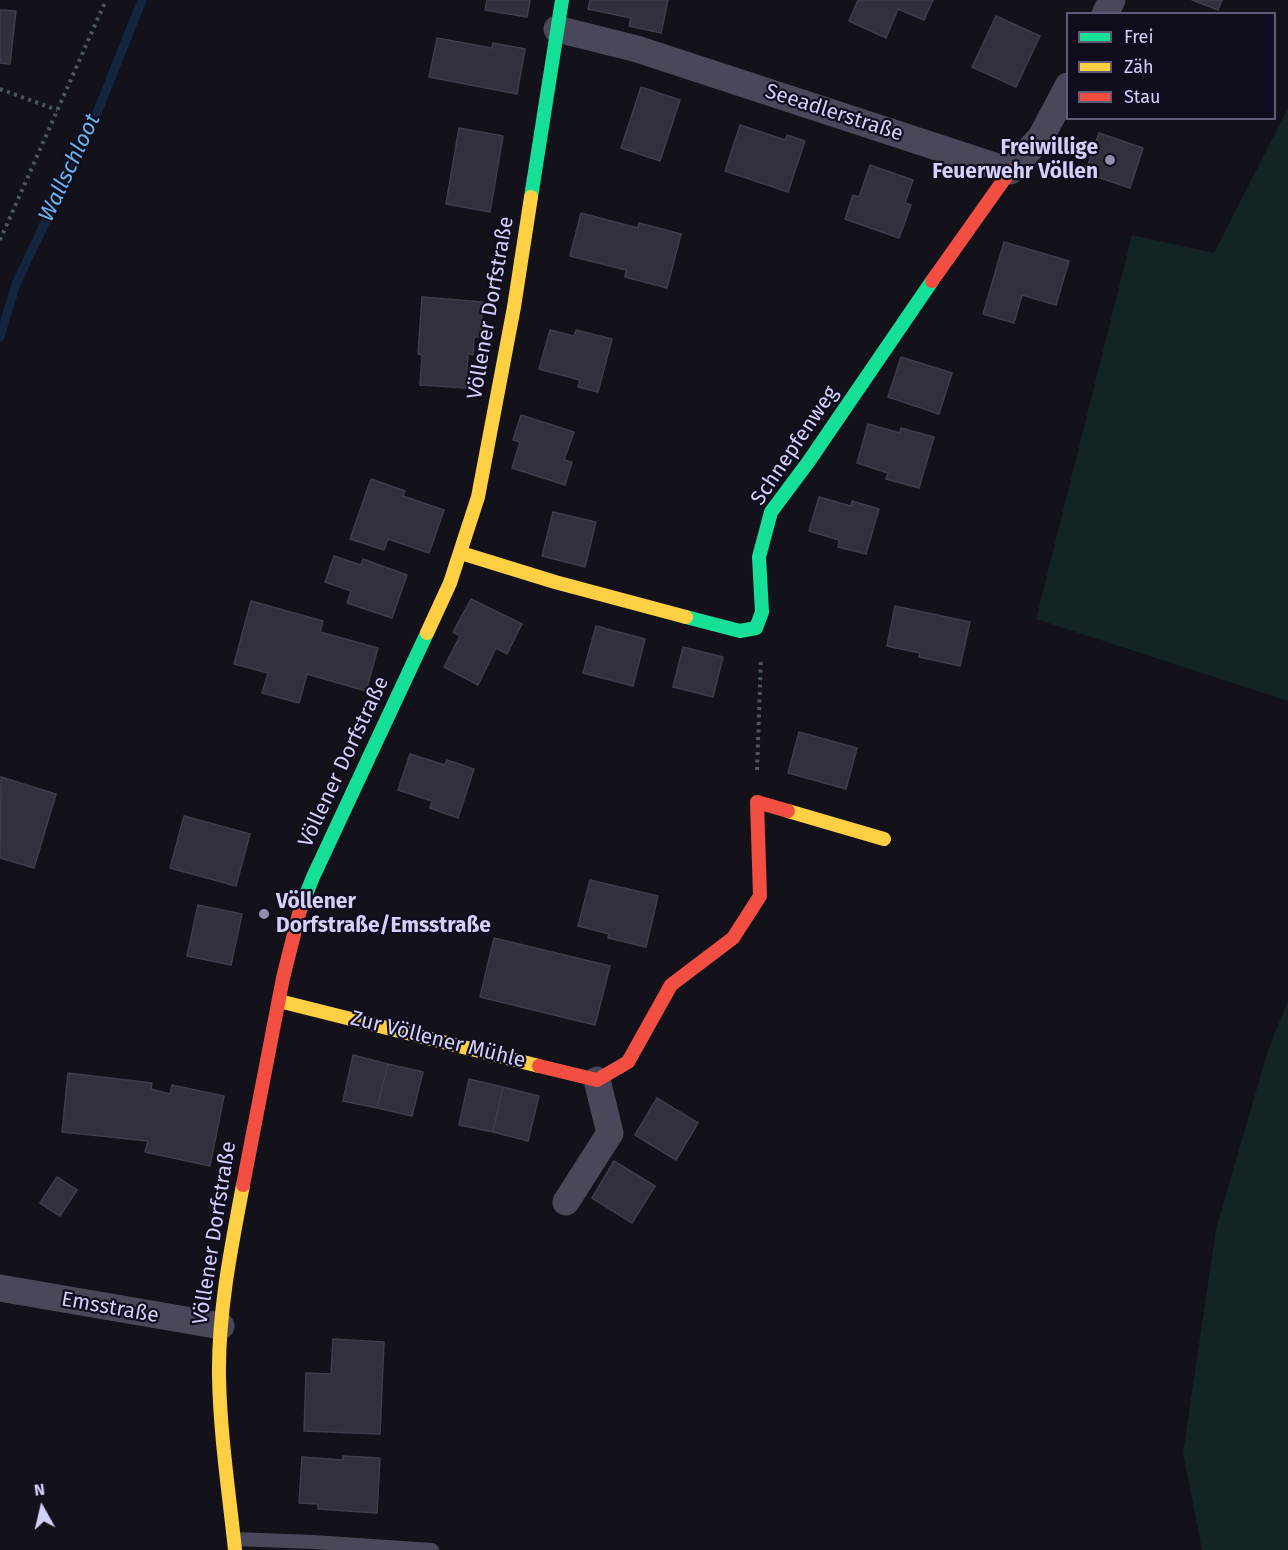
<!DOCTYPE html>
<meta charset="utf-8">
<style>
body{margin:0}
#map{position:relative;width:1288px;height:1550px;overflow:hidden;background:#13121a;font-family:"Fira Sans",sans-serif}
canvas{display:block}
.legend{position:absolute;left:1066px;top:12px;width:210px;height:108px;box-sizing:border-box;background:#100e1e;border:2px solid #5e5c76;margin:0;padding:8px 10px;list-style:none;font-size:18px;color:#d3d0fa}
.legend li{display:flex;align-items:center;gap:12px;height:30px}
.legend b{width:30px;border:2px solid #5e5c76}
.north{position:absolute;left:12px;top:1478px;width:60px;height:60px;-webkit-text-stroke:4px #100e1e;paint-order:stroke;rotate:352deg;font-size:16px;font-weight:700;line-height:24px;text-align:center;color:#d3d0fa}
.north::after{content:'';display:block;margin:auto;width:21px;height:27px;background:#d3d0fa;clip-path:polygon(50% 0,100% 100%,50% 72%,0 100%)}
</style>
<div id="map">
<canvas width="1288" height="1550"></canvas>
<ul class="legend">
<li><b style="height:8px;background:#16e098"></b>Frei</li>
<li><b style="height:8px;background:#ffcf43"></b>Zäh</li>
<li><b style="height:8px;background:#f24e42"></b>Stau</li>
</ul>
<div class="north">N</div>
</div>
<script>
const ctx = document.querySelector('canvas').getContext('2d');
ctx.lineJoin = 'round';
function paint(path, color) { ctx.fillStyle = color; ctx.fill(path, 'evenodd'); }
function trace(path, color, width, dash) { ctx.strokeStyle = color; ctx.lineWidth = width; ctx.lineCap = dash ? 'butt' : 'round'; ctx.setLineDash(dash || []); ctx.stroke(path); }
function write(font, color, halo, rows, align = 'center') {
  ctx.font = font + ' "Fira Sans",sans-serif'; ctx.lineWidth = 4.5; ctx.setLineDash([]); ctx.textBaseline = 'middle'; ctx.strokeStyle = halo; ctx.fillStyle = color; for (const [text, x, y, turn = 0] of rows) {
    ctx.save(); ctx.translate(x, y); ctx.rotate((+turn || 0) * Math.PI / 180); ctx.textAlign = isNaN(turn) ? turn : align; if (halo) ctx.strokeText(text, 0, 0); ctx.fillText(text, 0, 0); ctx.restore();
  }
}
paint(new Path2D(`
 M1288 108V701L1036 619 1132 235 1214 253Z
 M1288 1001V1550H1202L1183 1453 1216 1229 1268 1050Z`), '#122424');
trace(new Path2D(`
 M0 337 16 284 97 113 142 0`), '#13253f', 9);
const building = new Path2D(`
 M487 0H530L527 17 485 10Z
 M590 0H668L661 33 629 26 631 18 588 9Z
 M858 0H933L924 20 898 9 886 38 849 21Z
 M1192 0H1222L1218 10Z
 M0 10 16 11 10 64 0 63Z
 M996 16 1040 36 1016 87 972 67Z
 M437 38 492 48 493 43 525 49 517 94 429 77Z
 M641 87 680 100 660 161 621 148Z
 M740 125 785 140 787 135 805 141 788 192 725 171Z
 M459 128 503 136 490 212 446 204Z
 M1099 133 1143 148 1130 188 1085 173Z
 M870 165 913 180 905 203 911 205 899 238 845 219 853 195 859 197Z
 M581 213 638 228 639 223 681 234 667 288 625 277 626 270 570 256Z
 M1004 242 1069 261 1056 305 1022 295 1014 323 983 314Z
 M422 297 483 302 480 337H474L473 355 468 353 466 388 420 385 422 355 418 354Z
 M550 330 574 336 576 330 612 339 598 392 578 387 580 380 539 369Z
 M901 357 952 373 939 414 888 397Z
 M521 415 574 432 564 460 572 462 565 485 512 468 520 442 513 440Z
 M868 424 900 433 901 428 934 437 919 488 886 479 888 473 857 463Z
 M371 479 405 491 403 496 444 510 429 553 388 539 384 550 350 539Z
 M819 497 851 506 852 501 879 509 866 554 838 547 839 540 809 531Z
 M553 512 596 522 585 567 542 556Z
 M334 556 361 565 363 559 407 575 392 618 347 603 351 591 325 582Z
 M471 599 522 624 507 654 496 648 478 685 444 667 460 636 453 632Z
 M251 601 323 621 320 632 378 648 366 691 307 674 299 703 262 693 268 673 234 664Z
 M895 606 970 622 960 666 919 657 920 653 887 646Z
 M596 626 645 639 633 686 583 673Z
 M683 647 723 657 713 697 673 687Z
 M799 732 857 748 846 789 788 773Z
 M410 754 445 765 447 760 474 769 458 818 430 808 432 801 398 790Z
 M1 777 56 794 34 868 0 858Z
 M184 816 250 834 236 886 170 868Z
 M590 880 658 896 646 947 608 938 609 934 578 926Z
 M198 905 242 914 231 965 187 956Z
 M494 938 610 966 595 1025 480 997Z
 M353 1055 388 1064 377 1108 343 1101Z
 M388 1064 423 1072 412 1116 377 1108Z
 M68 1073 152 1083 151 1089 170 1094 172 1085 224 1096 210 1166 145 1152 148 1141 62 1132Z
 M469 1079 503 1087 493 1132 459 1125Z
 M503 1087 539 1096 528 1141 493 1132Z
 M657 1098 698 1123 676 1160 635 1135Z
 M614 1161 655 1186 632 1223 592 1198Z
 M57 1177 77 1190 60 1216 40 1203Z
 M333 1339 384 1342 380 1434 304 1431 306 1373 331 1374Z
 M343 1456 380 1458 377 1513 318 1509V1504L299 1503 302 1457 343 1460Z`);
paint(building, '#31303c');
trace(building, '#3e3d4d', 1.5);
trace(new Path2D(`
 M0 89 57 110
 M0 240 106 0
 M757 770 761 658`), '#4a5761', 4, [3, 4.5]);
trace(new Path2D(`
 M234 1539 313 1542 432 1550`), '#48485a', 14);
trace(new Path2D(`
 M1105 14 1112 0
 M557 29 637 49 1010 171 1041 137 1068 86
 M566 1202 610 1133 597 1080
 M0 1288 221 1326`), '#48485a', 27);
trace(new Path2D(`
 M531 197 562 0
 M686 617 740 631 756 628 762 612 759 557 771 512 809 461 932 281
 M300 910 313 877 427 633`), '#16e098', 14);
trace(new Path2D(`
 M461 553 555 582 686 617
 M427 633 450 583 478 497 514 307 531 197
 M788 811 884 839
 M279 1001 539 1066
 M235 1550C229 1493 220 1434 219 1376 218 1313 231 1248 243 1185`), '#ffcf43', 14);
trace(new Path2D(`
 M932 281 1010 171
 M539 1066 597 1080 628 1062 671 985 733 938 760 896 757 802 788 811
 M243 1185 283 978 300 910`), '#f24e42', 14);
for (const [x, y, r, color] of [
 [1110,160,6,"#908eac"],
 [264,914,6,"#908eac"]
]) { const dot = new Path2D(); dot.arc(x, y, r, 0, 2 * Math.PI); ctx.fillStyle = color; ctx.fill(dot); trace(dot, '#100e1e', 2); }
write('21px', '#d3d0fa', '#100e1e', [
 ["Seeadlerstraße",834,113,18],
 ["Völlener Dorfstraße",491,308,-80],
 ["Schnepfenweg",795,446,-56],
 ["Völlener Dorfstraße",344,762,-65],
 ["Zur Völlener Mühle",438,1040,14],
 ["Völlener Dorfstraße",215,1233,-81],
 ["Emsstraße",110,1308,10]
]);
write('bold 21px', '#d3d0fa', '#100e1e', [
 ["Freiwillige",1098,148],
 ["Feuerwehr Völlen",1098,172],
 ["Völlener",276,902,"left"],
 ["Dorfstraße/Emsstraße",276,926,"left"]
], 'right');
write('italic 22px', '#68b6f0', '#100e1e', [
 ["Wallschloot",70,168,-65]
]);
</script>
